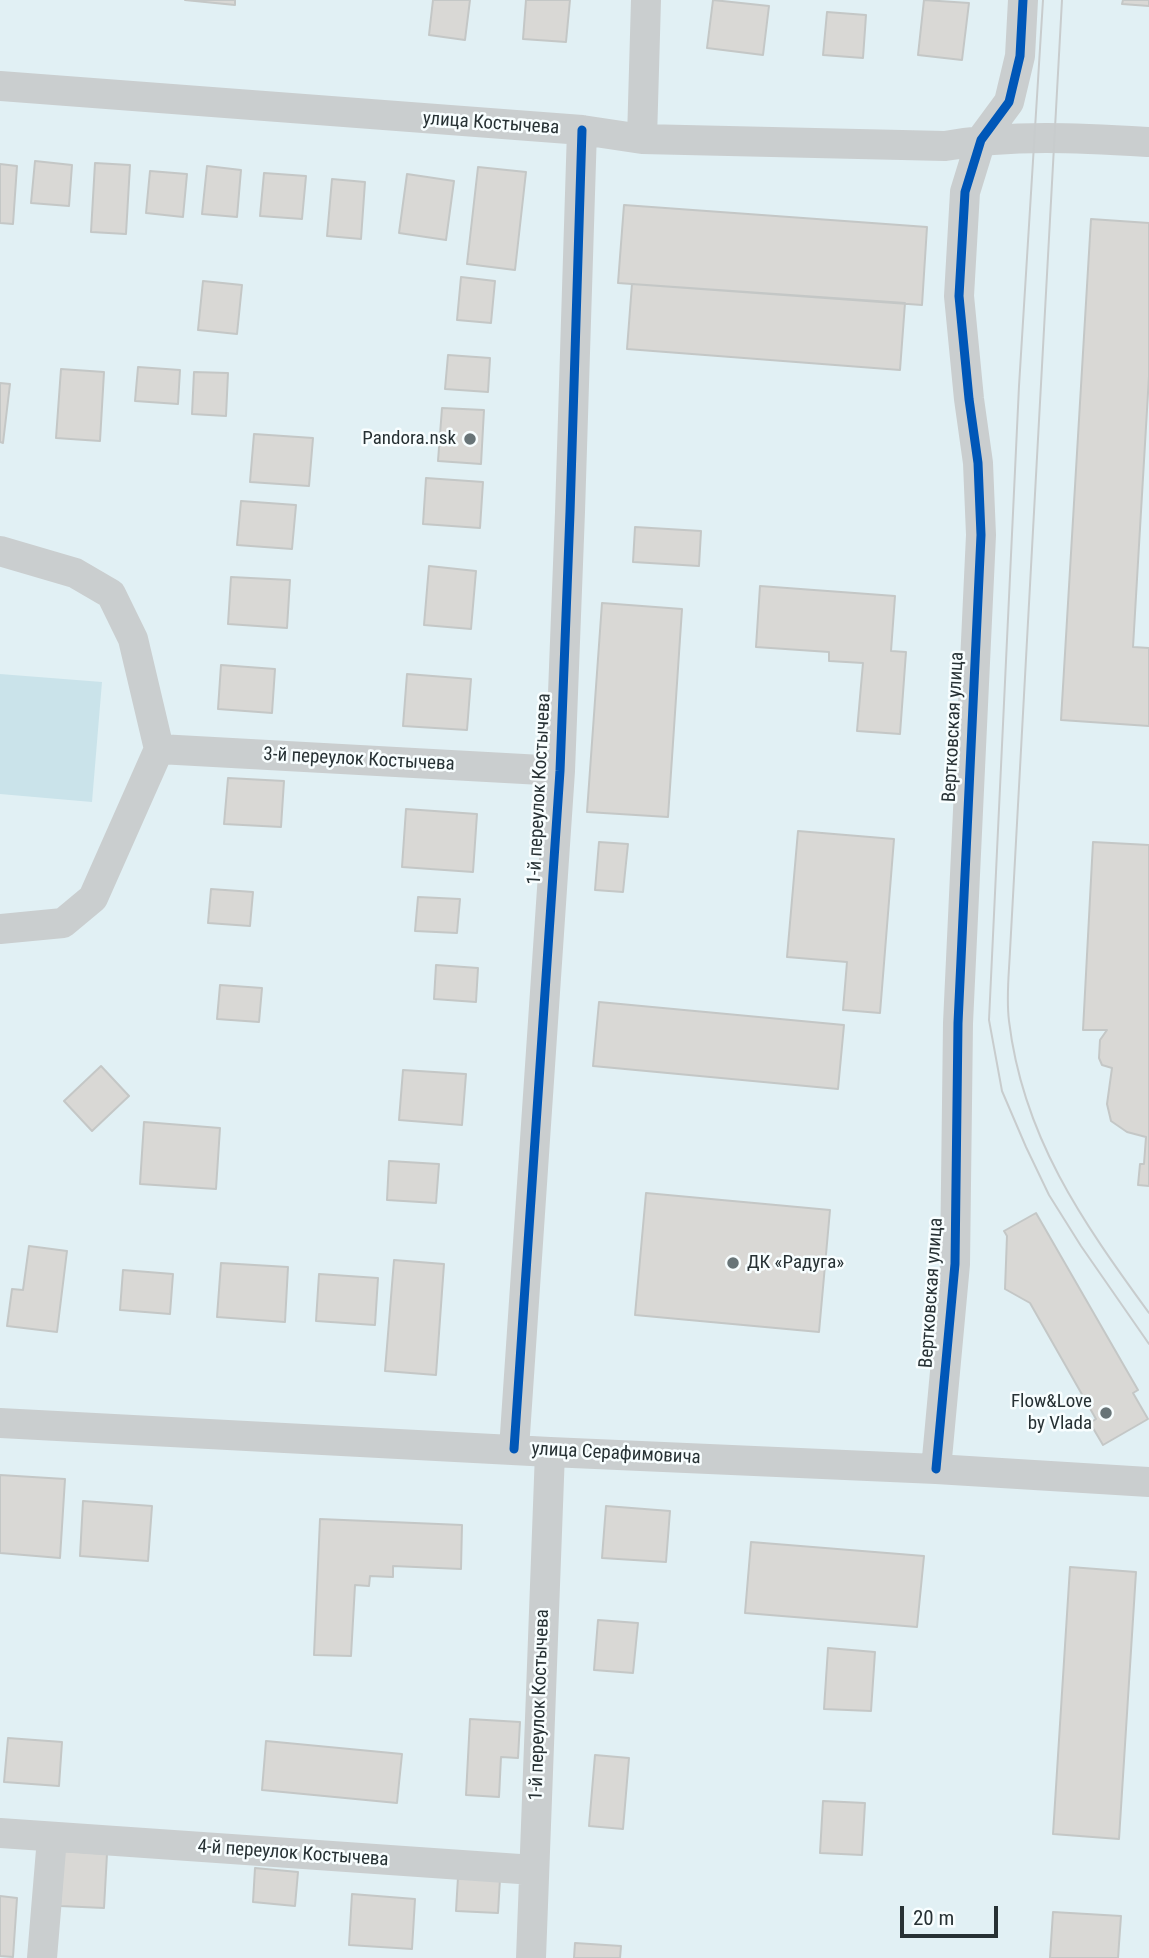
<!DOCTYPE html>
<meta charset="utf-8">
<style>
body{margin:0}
#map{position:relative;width:1149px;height:1958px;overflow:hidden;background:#e1f0f4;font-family:"Roboto Condensed",sans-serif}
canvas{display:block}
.scale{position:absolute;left:900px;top:1906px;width:98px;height:32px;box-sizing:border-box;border:4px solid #273134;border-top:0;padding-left:9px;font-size:21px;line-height:24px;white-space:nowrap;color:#273134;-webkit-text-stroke:5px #f8feff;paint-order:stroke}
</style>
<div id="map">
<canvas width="1149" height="1958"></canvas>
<div class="scale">20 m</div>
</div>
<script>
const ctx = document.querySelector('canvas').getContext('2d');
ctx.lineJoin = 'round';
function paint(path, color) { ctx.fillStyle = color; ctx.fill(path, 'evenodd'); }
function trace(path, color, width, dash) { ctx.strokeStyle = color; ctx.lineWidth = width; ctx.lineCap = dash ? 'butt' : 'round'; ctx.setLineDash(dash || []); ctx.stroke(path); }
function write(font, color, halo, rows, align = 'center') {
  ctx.font = font + ' "Roboto Condensed",sans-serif'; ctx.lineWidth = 5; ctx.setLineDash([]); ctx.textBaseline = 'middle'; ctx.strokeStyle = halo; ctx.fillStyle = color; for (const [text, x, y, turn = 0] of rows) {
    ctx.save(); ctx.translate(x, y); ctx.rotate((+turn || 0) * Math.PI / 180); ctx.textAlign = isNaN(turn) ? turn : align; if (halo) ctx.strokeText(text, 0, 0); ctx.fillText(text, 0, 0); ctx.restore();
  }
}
paint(new Path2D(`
 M0 674 102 682 92 802 0 794Z`), '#cae3ea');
const building = new Path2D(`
 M185 0H235V5Z
 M433 0H470L465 40 429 35Z
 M526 0H570L566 42 523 39Z
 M713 0 769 6 763 55 707 48Z
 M924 0 969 3 962 60 918 55Z
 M1123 0H1149V6L1122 4Z
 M827 12 866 15 863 58 823 55Z
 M35 161 72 165 69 206 31 203Z
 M95 163 130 165 126 234 91 232Z
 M0 164 17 166 13 224 0 223Z
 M207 166 241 170 237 217 202 214Z
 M478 167 526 172 515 270 467 264Z
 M150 171 187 174 183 217 146 213Z
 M264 173 306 176 302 219 260 216Z
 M407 174 454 181 446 240 399 233Z
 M332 179 365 182 361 239 327 236Z
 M624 205 927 227 922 305 618 283Z
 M1091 219 1149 223V376L1133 647 1149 648V726L1061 720Z
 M461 277 495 281 491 323 457 320Z
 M203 281 242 285 237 334 198 330Z
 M632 284 905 303 900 370 627 349Z
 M448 355 490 358 488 392 445 389Z
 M138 367 180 370 178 404 135 401Z
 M61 369 104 372 100 441 56 438Z
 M194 372 228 373 226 416 192 414Z
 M0 383 10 384 3 443 0 442Z
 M442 408 484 410 481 464 438 461Z
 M254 434 313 438 309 486 250 482Z
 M426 478 483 482 480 528 423 524Z
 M241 501 296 505 292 549 237 545Z
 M635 527 701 531 699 566 633 562Z
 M429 566 476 571 471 629 424 625Z
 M231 577 290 580 287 628 228 624Z
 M760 586 895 596 891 651 906 652 900 734 857 731 863 663 829 661V652L756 647Z
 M602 603 682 609 668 817 587 812Z
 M221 665 275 669 272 713 218 709Z
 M407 674 471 679 467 730 403 726Z
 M228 778 284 781 281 827 224 824Z
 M406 809 477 814 473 872 402 867Z
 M798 831 894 839 880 1013 843 1010 847 962 787 957Z
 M599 842 628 844 623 892 595 890Z
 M1093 842 1149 845V1186L1138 1185 1140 1164H1144L1146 1137 1127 1132 1111 1121 1107 1104 1112 1068 1102 1065 1099 1058 1100 1040 1107 1030H1083Z
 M211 889 253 892 250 926 208 923Z
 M418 897 460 899 457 933 415 931Z
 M436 965 478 968 476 1002 434 999Z
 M220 985 262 988 259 1022 217 1019Z
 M599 1002 844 1025 838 1089 593 1066Z
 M101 1066 129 1096 92 1131 64 1101Z
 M403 1070 466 1074 462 1125 399 1120Z
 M144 1122 220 1128 216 1189 140 1184Z
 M389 1161 439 1164 436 1203 387 1200Z
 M646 1193 830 1210 819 1332 635 1315Z
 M1036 1213 1138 1390 1133 1393 1148 1419 1103 1445 1090 1423 1096 1419 1030 1303 1005 1289 1007 1236 1004 1231Z
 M29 1246 67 1251 57 1332 7 1326 12 1289 23 1290Z
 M394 1260 444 1264 436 1375 385 1371Z
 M221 1263 288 1267 285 1322 217 1317Z
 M123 1270 173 1274 170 1314 120 1310Z
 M319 1274 378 1278 375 1325 316 1321Z
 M0 1475 65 1479 60 1558 0 1553Z
 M83 1501 152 1506 148 1561 80 1556Z
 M606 1506 670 1511 666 1562 602 1558Z
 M320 1519 462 1525 461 1569 393 1566V1577L370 1576 369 1586 355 1585 351 1656 314 1655Z
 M751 1542 924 1556 917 1627 745 1613Z
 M1070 1567 1136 1572 1119 1839 1053 1834Z
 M598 1620 638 1623 633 1673 594 1670Z
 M828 1648 875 1652 871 1711 824 1709Z
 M470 1719 520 1722 518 1758 501 1757 499 1797 466 1795Z
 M8 1738 62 1742 59 1786 4 1782Z
 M266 1741 402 1754 397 1803 262 1790Z
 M595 1755 629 1758 623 1829 589 1826Z
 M823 1801 865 1803 862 1855 820 1853Z
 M64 1851 107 1854 104 1908 60 1906Z
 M255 1868 298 1872 295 1906 253 1902Z
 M458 1877 500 1879 498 1913 456 1911Z
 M352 1894 415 1899 412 1949 349 1945Z
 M0 1896 17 1898 13 1957 0 1956Z
 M1053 1912 1121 1916 1118 1958H1050Z
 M575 1943 621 1946 620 1958H574Z`);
paint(building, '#d9d8d5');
trace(building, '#c4c7c6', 2);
trace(new Path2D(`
 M0 86 582 130 642 139 945 146C1013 134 1080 138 1149 142
 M642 139 646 0
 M0 551 75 573 111 594 133 639 159 749 93 898 63 923 0 929
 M159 749 560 771
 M0 1423 550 1452 936 1469 1149 1482
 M514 1449 560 771 570 512 582 130
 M936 1469 955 1264 958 1023 981 535 978 463 969 399 959 296 965 192 981 140 1009 102 1020 56 1023 0
 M0 1833 534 1870
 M42 1958 52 1838
 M531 1958 550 1452`), '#cacecf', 30);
trace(new Path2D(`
 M1043 0 1019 386 989 1020 1002 1091 1026 1147 1049 1195 1081 1246 1149 1344
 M1062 0 1010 951C1009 973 1006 998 1009 1021 1023 1137 1082 1221 1149 1313`), '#c8cccd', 2);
trace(new Path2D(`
 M514 1449 560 771 570 512 582 130
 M936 1469 955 1264 958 1023 981 535 978 463 969 399 959 296 965 192 981 140 1009 102 1020 56 1023 0`), '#0057b8', 9);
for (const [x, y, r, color] of [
 [470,439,7,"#687477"],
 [733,1263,7,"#687477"],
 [1106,1413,7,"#687477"]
]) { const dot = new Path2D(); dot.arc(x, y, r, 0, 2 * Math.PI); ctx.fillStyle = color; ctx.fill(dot); trace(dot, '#f8feff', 2.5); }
write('19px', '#273134', '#f8feff', [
 ["улица Костычева",491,124,4],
 ["Вертковская улица",954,727,-87],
 ["3-й переулок Костычева",359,760,3],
 ["1-й переулок Костычева",540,789,-87],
 ["Вертковская улица",932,1293,-86],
 ["улица Серафимовича",616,1454,3],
 ["1-й переулок Костычева",540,1705,-88],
 ["4-й переулок Костычева",293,1854,4]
]);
write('19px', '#273134', '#f8feff', [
 ["Pandora.nsk",456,439],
 ["ДК «Радуга»",747,1263,"left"],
 ["Flow&Love",1092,1402],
 ["by Vlada",1092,1424]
], 'right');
</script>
